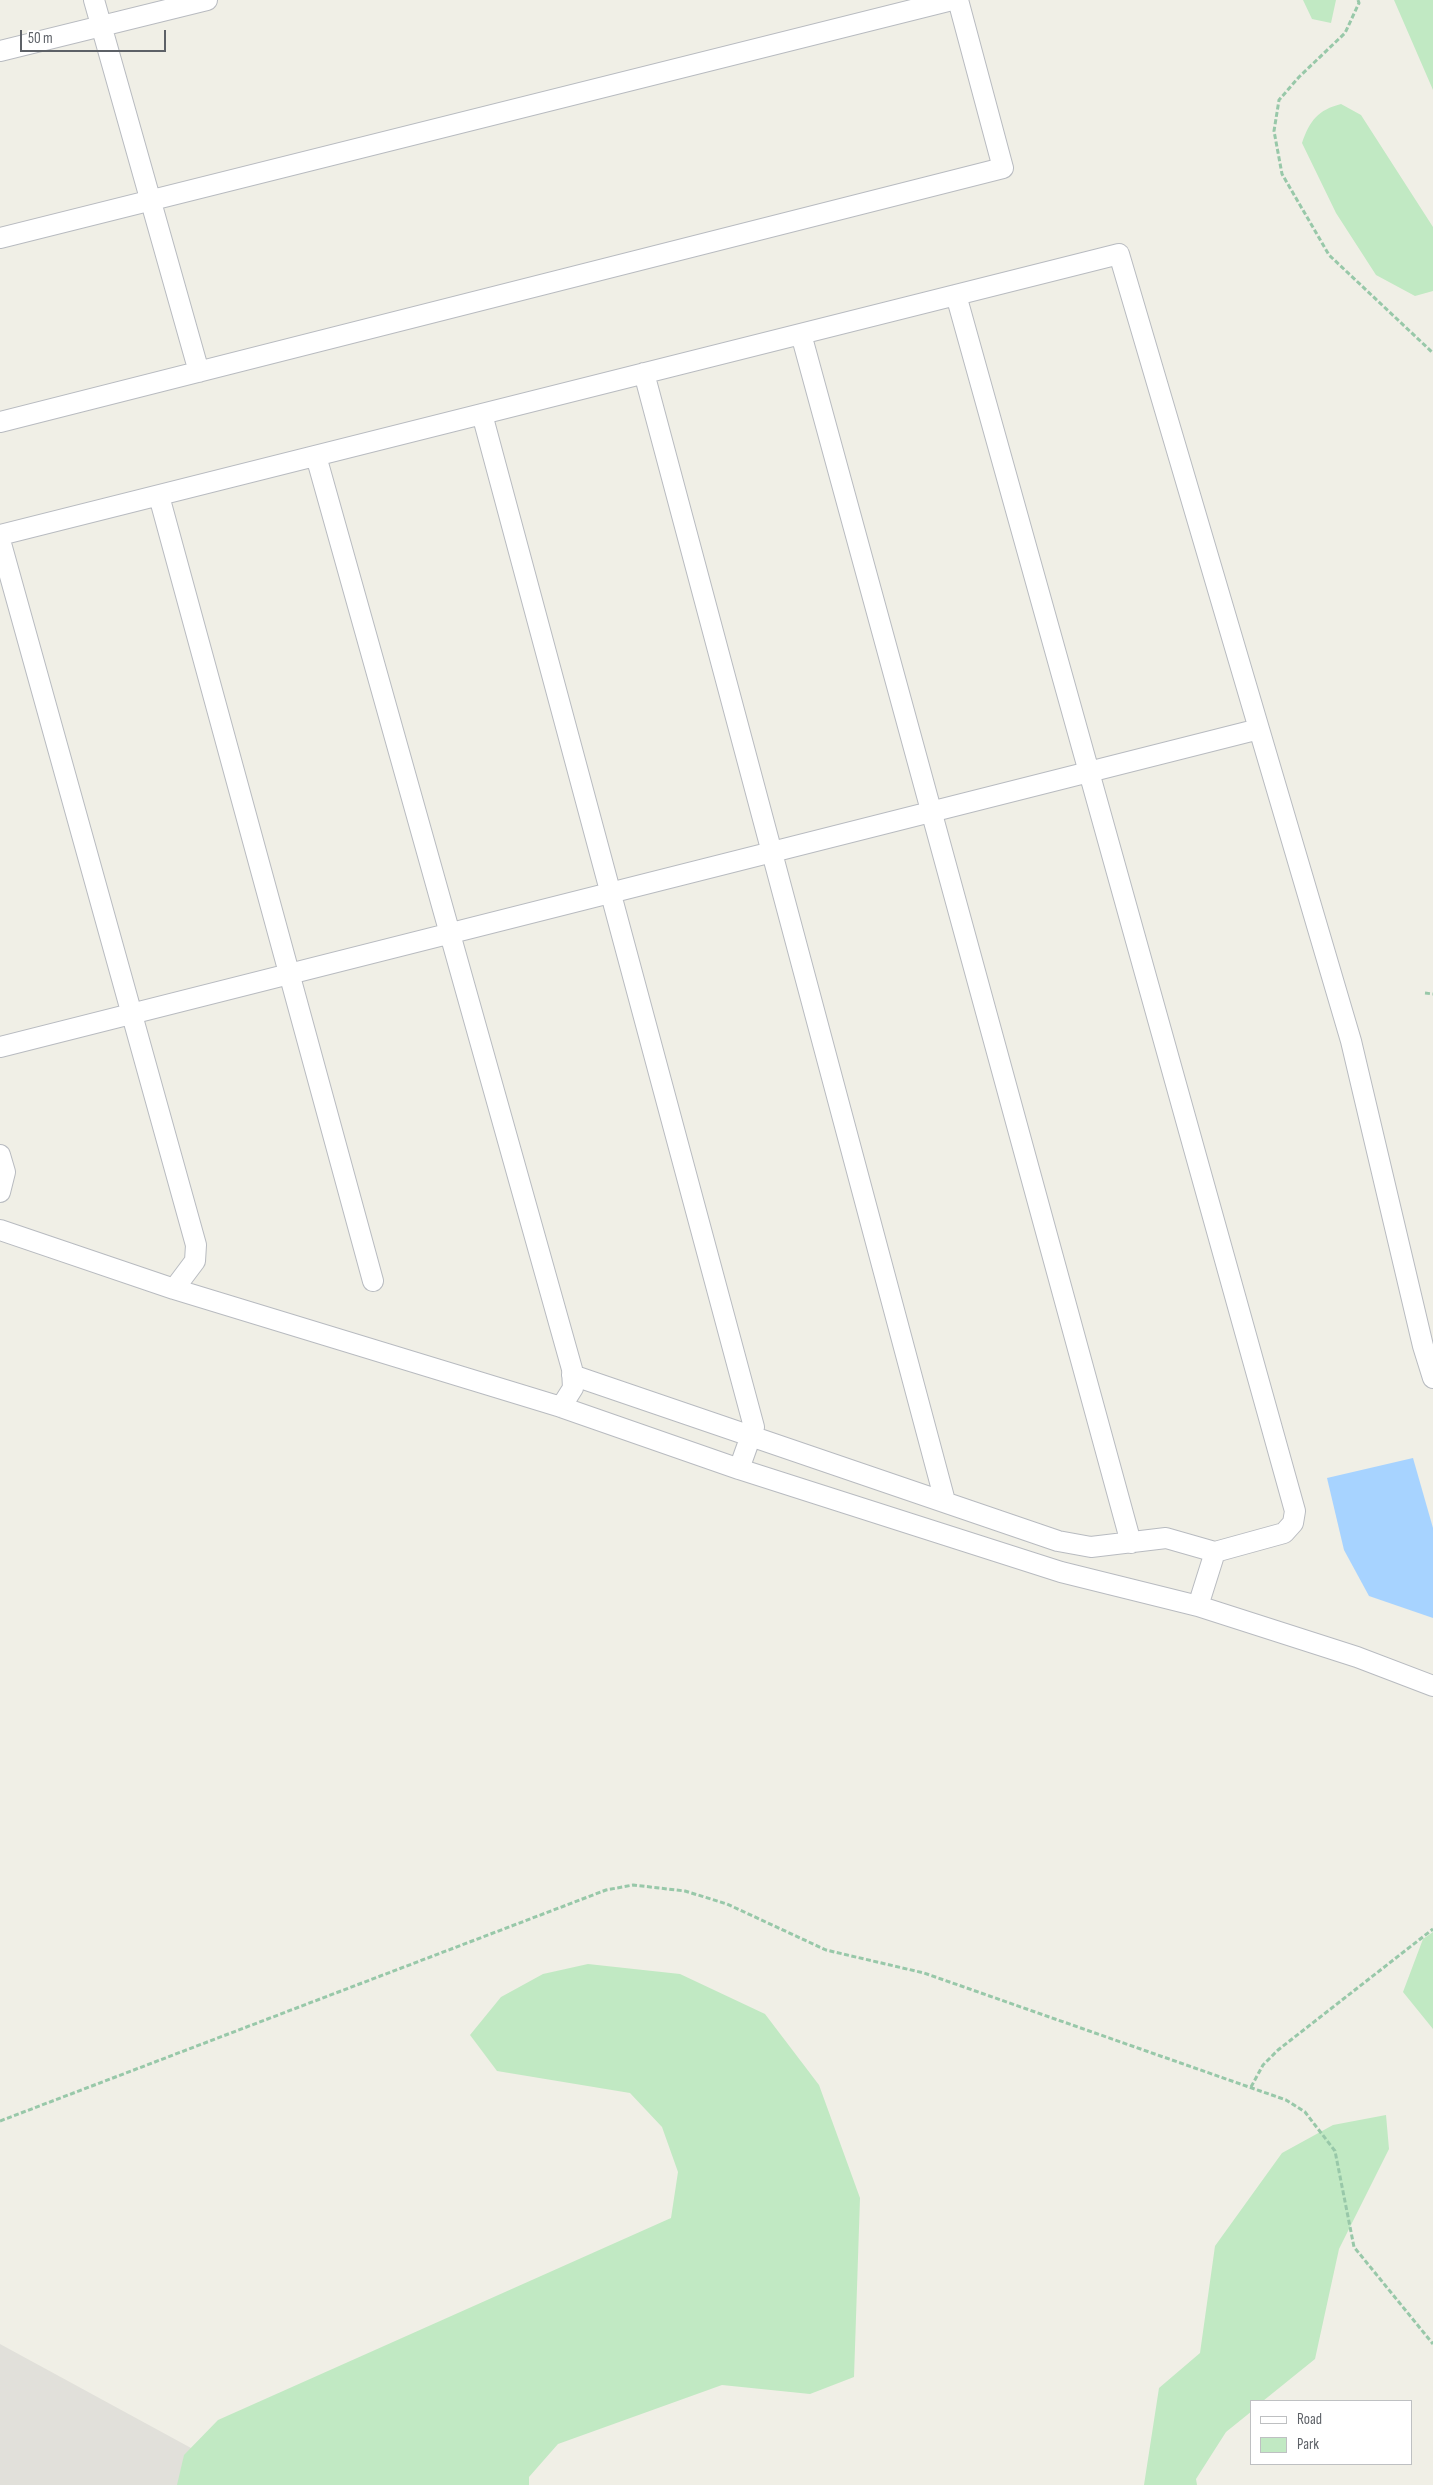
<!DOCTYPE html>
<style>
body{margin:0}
#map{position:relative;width:1433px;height:2485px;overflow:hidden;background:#f0efe6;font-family:"Sofia Sans Condensed",sans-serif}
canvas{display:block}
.legend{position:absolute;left:1250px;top:2400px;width:162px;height:65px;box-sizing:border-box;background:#fff;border:1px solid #bec0c2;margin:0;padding:6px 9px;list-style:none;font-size:15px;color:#5d6167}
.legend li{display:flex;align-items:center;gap:10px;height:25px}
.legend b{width:25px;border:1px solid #bec0c2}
.scale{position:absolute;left:20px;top:30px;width:146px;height:22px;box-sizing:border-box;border:2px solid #5d6167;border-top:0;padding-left:6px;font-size:15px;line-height:18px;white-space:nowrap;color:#5d6167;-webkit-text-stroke:4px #fff;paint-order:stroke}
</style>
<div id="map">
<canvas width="1433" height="2485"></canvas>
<ul class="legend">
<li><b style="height:6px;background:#fff"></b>Road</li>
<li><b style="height:14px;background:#c1e9c3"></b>Park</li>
</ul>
<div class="scale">50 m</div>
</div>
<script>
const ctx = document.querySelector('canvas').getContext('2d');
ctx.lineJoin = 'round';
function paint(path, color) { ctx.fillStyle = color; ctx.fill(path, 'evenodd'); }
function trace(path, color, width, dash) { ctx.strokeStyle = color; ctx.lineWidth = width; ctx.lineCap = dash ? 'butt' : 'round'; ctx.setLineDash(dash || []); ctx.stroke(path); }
paint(new Path2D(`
 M0 2344 259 2485H0Z`), '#e1e0da');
paint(new Path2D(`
 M1303 0H1336L1331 23 1312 19Z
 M1394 0H1433V90Z
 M1341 104 1361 115 1433 227V291L1415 296 1376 275 1336 213 1302 143C1310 120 1318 110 1341 104Z
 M1433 1932V2029L1403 1992 1423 1939Z
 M588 1964 680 1974 765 2014 819 2085 860 2198 854 2377 810 2394 722 2385 558 2444 529 2477V2485H177L184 2455 218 2420 671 2218 678 2172 662 2127 630 2093 497 2071 470 2035 501 1997 543 1974Z
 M1386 2115 1389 2149 1339 2249 1315 2359 1263 2401H1252V2411L1226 2432 1196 2479 1197 2485H1144L1159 2388 1200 2353 1215 2246 1282 2153 1333 2125Z`), '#c1e9c3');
paint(new Path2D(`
 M1413 1458 1433 1528V1618L1369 1596 1344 1550 1327 1478Z`), '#a7d3ff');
const minor = new Path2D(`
 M94 0 199 372
 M0 51 207 0
 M0 238 952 0
 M801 334 1131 1543
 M644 373 945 1501
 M482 414 754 1427 739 1469
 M0 422 1003 168 958 0
 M316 456 572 1369 573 1388 561 1407
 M159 496 373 1281
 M0 535 1119 254 1351 1041 1423 1346 1433 1378
 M0 540 196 1245 195 1261 174 1289
 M0 1047 1259 729
 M0 1155 5 1172 0 1192
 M0 1230 174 1289 561 1407 739 1469 1061 1572 1198 1606 1357 1657 1433 1686
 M572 1375 1058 1541 1091 1547 1166 1538 1215 1552 1284 1533 1293 1523 1295 1511 956 295
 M1198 1606 1215 1552`);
trace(minor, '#b8bbc0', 22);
trace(new Path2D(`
 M1358 0 1359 3 1345 33 1299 77 1279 100 1274 131 1282 174 1329 255 1433 353
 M1425 993 1433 994
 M1251 2087 1263 2065 1278 2050 1433 1929
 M0 2121 606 1890 633 1885 685 1891 727 1904 826 1950 924 1973 1286 2100 1305 2112 1335 2151 1354 2247 1433 2344`), '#98c8a9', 3, [5, 2.5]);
trace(minor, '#fff', 20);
</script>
